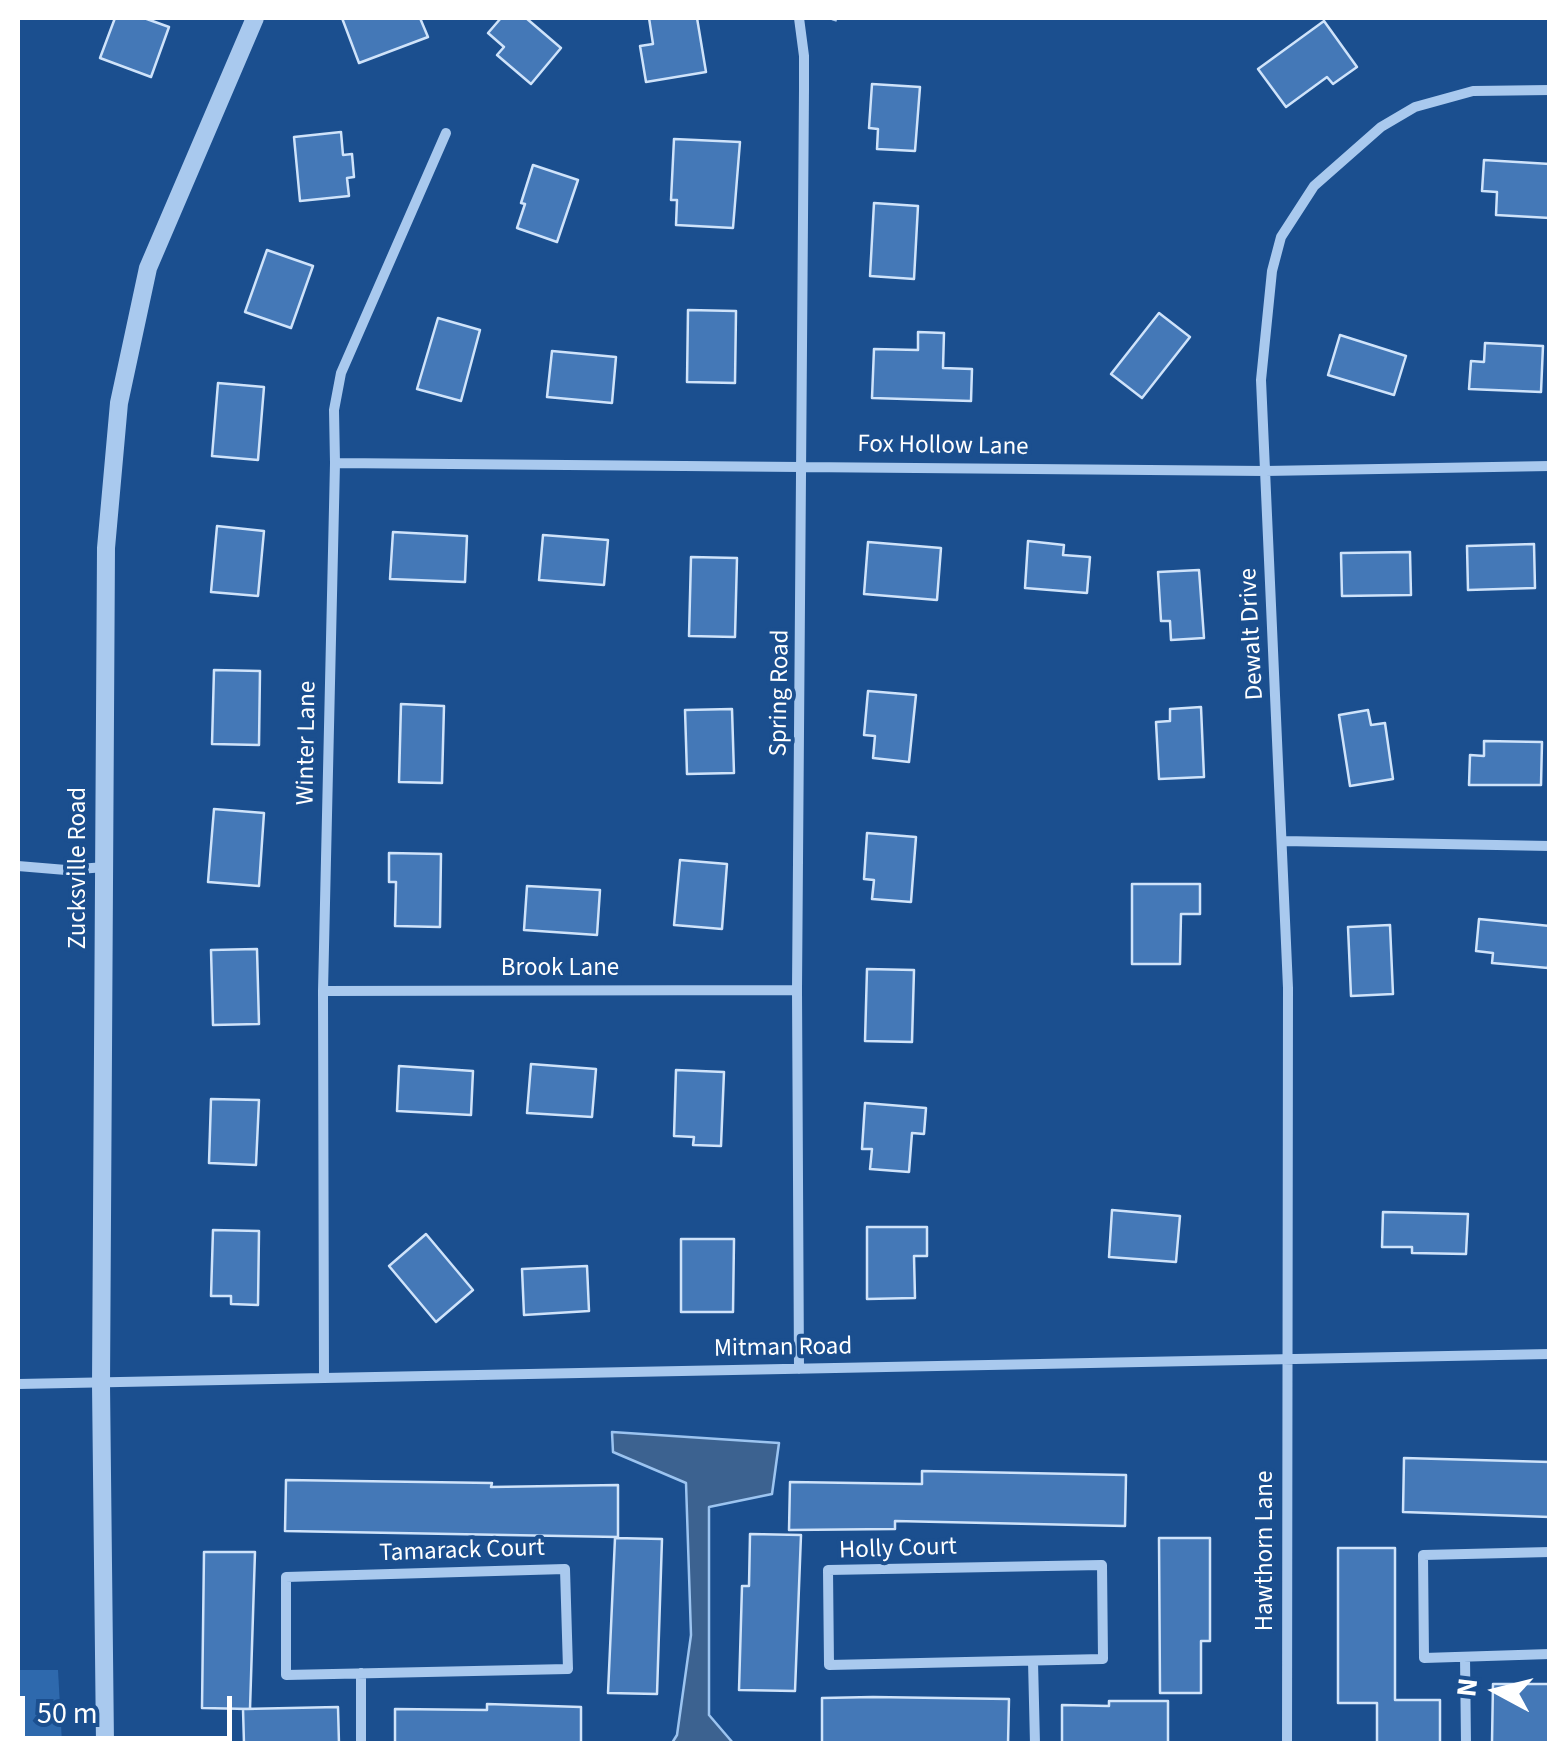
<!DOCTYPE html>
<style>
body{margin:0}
#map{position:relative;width:1567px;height:1761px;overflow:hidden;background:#1b4f8f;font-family:"Source Sans 3",sans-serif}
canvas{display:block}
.frame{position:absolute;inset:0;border:20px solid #fff;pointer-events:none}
.north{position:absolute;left:1447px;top:1641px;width:100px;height:100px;-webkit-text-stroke:8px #1b4f8f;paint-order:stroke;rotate:277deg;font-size:28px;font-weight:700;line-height:40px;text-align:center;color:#fff}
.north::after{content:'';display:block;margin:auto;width:35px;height:45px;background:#fff;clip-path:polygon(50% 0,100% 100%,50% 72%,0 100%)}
.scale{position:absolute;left:20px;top:1696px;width:212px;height:45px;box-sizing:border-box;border:5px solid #fff;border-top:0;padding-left:12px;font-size:30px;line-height:35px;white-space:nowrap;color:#fff;-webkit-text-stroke:8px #1b4f8f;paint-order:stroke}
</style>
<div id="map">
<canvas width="1567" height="1761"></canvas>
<div class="frame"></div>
<div class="north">N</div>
<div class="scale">50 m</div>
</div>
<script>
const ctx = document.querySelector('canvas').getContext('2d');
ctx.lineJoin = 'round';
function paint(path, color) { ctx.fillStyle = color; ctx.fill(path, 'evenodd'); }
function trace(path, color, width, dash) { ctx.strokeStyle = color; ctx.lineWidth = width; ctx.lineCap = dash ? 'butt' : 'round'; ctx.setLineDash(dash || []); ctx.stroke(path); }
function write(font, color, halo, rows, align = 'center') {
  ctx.font = font + ' "Source Sans 3",sans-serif'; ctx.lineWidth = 8; ctx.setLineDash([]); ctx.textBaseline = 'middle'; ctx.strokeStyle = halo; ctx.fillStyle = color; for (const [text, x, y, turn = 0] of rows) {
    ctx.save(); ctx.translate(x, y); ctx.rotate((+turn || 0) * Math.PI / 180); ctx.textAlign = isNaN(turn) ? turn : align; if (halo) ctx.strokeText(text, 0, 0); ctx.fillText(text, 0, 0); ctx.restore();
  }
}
paint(new Path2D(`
 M18 1670H58L62 1743H18Z`), '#2e69ad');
const water = new Path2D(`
 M612 1432 779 1443 772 1494 709 1507V1715L733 1743H672L677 1735 691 1635 686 1483 613 1452Z`);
paint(water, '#3c6290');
trace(water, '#9cc4f0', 2.5);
const building = new Path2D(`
 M115 18H144L169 27 151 77 100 58Z
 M342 18H420L428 37 359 63Z
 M501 18H526L561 48 531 84 497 55 504 47 488 33Z
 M649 18H697L706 72 646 82 640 46 653 44Z
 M1324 21 1357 67 1333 84 1327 77 1286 107 1258 69Z
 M872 84 920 87 915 151 877 149 878 129 869 128Z
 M341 132 343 155 352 154 354 177 347 178 349 196 300 201 294 137Z
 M674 139 740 142 733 228 676 225 677 200H671Z
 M1484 160 1550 164V218L1496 215 1497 192 1482 191Z
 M533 165 578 180 557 242 517 228 525 204 521 203Z
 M874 203 918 206 914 279 870 276Z
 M267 250 313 266 291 328 245 312Z
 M688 310 736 311 735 383 687 382Z
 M1159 313 1190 337 1142 398 1111 374Z
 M438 318 480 330 461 401 417 389Z
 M918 332 944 333 943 368 972 369 971 401 872 398 874 349 918 350Z
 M1340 335 1406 356 1394 395 1328 375Z
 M1485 343 1543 346 1541 392 1469 389 1471 361 1484 362Z
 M552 351 616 357 612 403 547 397Z
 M218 383 264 387 258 460 212 456Z
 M217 526 264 531 258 596 211 592Z
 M393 532 467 536 465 582 390 579Z
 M543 535 608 540 604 585 539 580Z
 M1028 541 1064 545 1063 555 1090 557 1087 593 1025 588Z
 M868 542 941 548 937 600 864 594Z
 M1534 544 1535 588 1468 590 1467 546Z
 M1410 552 1411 595 1342 596 1341 553Z
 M691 557 737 558 735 637 689 636Z
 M1199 570 1204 638 1171 640 1170 621H1161L1158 572Z
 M214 670 260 671 259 745 212 744Z
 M868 691 916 695 909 762 873 758 875 736 864 735Z
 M401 704 444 706 442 783 399 782Z
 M1201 707 1204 777 1159 779 1156 722 1170 721V709Z
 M732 709 734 773 687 774 685 710Z
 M1368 710 1371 725 1385 723 1393 779 1350 786 1339 715Z
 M1484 741 1542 742 1541 785H1469L1470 755 1484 756Z
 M214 809 264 813 259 886 208 882Z
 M867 833 916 837 911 902 872 899 874 880 864 879Z
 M389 853 441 854 440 927 395 926 396 882H389Z
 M680 860 727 864 722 929 674 925Z
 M1132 884H1200V914H1181L1180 964H1132Z
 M527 886 600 890 597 935 524 930Z
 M1479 919 1550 926 1548 968 1492 963 1493 953 1476 951Z
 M1390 925 1393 994 1351 996 1348 927Z
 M257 949 259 1024 213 1025 211 950Z
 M867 969 914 970 912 1042 865 1041Z
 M531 1064 596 1069 592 1117 527 1113Z
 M399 1066 473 1071 471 1115 397 1111Z
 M676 1070 724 1072 721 1146 693 1145 694 1137 674 1136Z
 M211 1099 259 1100 256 1165 209 1163Z
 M865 1103 926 1108 924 1134 912 1133 909 1172 870 1169 872 1149H862Z
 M1112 1210 1180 1216 1176 1262 1109 1257Z
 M1383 1212 1468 1214 1466 1254 1412 1253V1247H1382Z
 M867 1227H927V1256H914L915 1298 867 1299Z
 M213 1230 259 1231 258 1305 231 1304V1296H211Z
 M426 1234 473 1290 436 1322 389 1266Z
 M681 1239H734L733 1312H681Z
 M587 1266 589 1311 524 1315 522 1269Z
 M1404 1458 1550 1462V1517L1403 1512Z
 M922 1471 1126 1475 1125 1526 895 1521V1529L789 1530 790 1482 922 1484Z
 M286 1480 492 1483 491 1487 618 1485V1537L285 1531Z
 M750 1534 801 1535 795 1691 739 1690 742 1586H749Z
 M615 1538 662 1539 657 1694 608 1693Z
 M1159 1538H1210V1641H1201V1693H1160Z
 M1338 1548H1395V1700H1440V1744H1377V1703H1338Z
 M204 1552H255L250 1709 202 1708Z
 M1493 1684H1550V1743L1492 1742Z
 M873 1697 1009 1699 1008 1744H822V1698Z
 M1109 1701H1168V1744H1062V1705L1109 1706Z
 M487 1704 581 1707V1744H395V1709L487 1710Z
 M338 1707 339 1744H244L243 1709Z`);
paint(building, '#4478b7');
trace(building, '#cfe3fa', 2.5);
trace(new Path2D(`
 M834 21 835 18`), '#a9c9ee', 5, [5, 8]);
trace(new Path2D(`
 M799 18 804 56V89L797 990 799 1369
 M335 463 1265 471 1550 466
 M1283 841 1550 846
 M18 866 66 870 105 867
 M323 991 797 990
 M324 1377 323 991 335 463 334 410 341 373 446 133
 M18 1384 1550 1354
 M1550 1552 1423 1555 1424 1658 1550 1654
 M1102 1565 1103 1659 829 1665 828 1570Z
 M565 1569 568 1669 286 1675V1577Z
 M1465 1657 1466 1744
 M1033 1661 1035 1744
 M361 1673V1744
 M1287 1744 1288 988 1261 380 1272 271 1281 237 1314 186 1381 127 1415 107 1473 91 1550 90`), '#a9c9ee', 10);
trace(new Path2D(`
 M105 1744 101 1384 106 548 119 403 148 268 255 18`), '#a9c9ee', 18);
write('25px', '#fff', '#1b4f8f', [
 ["Fox Hollow Lane",943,447,1],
 ["Dewalt Drive",1253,634,-93],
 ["Spring Road",781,693,-89],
 ["Winter Lane",308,743,-89],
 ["Zucksville Road",80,868,-90],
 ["Brook Lane",560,970],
 ["Mitman Road",783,1349,-1],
 ["Holly Court",898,1550,-2],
 ["Hawthorn Lane",1267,1551,-90],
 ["Tamarack Court",462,1552,-2]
]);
</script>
